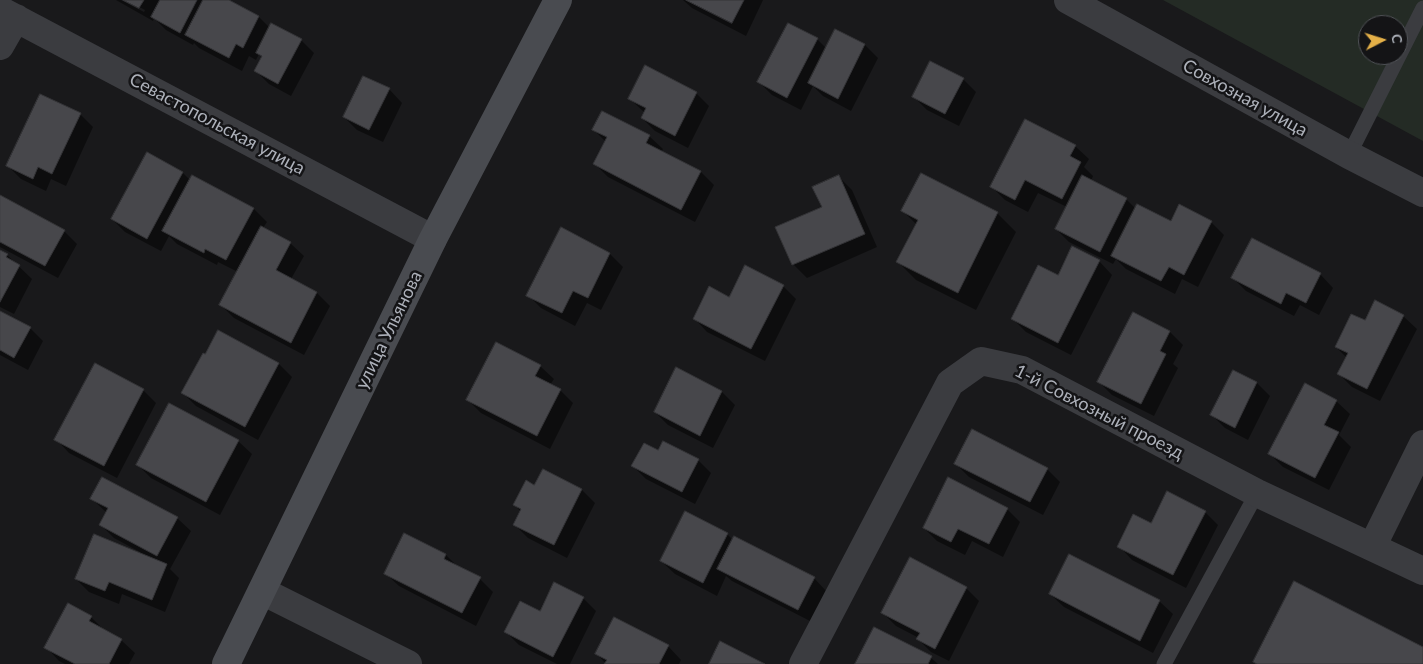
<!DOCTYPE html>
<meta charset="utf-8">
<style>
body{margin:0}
#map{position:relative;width:1423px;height:664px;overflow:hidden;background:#19191b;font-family:Lato,sans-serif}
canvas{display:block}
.north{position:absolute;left:1358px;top:15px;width:50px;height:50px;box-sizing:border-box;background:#141416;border:1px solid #515358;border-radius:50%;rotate:85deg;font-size:14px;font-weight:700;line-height:20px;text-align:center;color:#adb1ba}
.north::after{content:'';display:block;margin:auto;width:18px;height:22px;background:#e4b048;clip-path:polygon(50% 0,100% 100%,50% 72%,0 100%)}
</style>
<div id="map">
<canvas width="1423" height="664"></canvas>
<div class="north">С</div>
</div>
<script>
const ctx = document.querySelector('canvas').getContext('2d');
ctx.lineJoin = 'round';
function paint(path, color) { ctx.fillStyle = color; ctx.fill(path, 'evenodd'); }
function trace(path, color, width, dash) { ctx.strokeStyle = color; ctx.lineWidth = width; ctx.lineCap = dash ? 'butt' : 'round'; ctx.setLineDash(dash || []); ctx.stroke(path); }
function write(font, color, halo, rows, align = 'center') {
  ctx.font = font + ' Lato,sans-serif'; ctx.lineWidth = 5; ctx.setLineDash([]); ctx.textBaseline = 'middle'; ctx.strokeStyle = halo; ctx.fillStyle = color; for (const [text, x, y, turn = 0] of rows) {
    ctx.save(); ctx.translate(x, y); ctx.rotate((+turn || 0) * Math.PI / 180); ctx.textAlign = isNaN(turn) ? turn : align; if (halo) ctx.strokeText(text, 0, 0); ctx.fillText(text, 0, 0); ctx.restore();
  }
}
paint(new Path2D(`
 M1163 0H1423V141ZM1368 25H1398V55H1368Z`), '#242b25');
paint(new Path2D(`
 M116 0H121L144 12 145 10 126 0H226L259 17 270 28 301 40 314 53 291 96 269 84 256 71 263 58 259 54 256 60 249 56 242 71 199 48 194 43 193 45 166 30 154 18 153 21Z
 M683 0H763L746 36 692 8Z
 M836 30 865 45 878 58 851 111 823 96 813 86 801 110 772 95 759 82 817 39 827 49Z
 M963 79 976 92 959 126 927 110 913 96Z
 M389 89 402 103 383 142 357 130 344 117Z
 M696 93 709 106 688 148 655 131 642 118 645 113 630 99Z
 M603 113 649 136 663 149 661 152 701 172 714 185 695 222 608 177 595 164 606 142 594 130Z
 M80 114 93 127 66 186 51 179 46 191 21 179 8 166Z
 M1075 146 1089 159 1084 167 1093 176 1091 181 1126 199 1136 209 1171 223 1211 222 1224 235 1198 287 1182 279 1175 294 1126 269 1116 259 1113 264 1069 242 1056 229 1067 207 1038 193 1028 212 1005 200 992 187Z
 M147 153 183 173 190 180 254 209 267 222 263 228 290 243 304 256 291 279 317 293 330 306 304 355 234 318 221 305 238 272 218 262 217 265 177 244 169 236 161 251 125 232 112 219Z
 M921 174 997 213 1016 232 976 310 916 280 898 262 917 225 903 211Z
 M839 177 852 190 877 247 807 278 793 264 777 227 823 207Z
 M0 196 64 231 77 244 58 278 0 247Z
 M561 229 610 254 623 267 601 310 587 303 575 326 541 308 528 295Z
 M0 251 7 255 32 279 14 314 0 307Z
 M1099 261 1112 275 1071 355 1026 332 1013 319 1058 277Z
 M1320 274 1333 288 1319 315 1300 305 1294 316 1246 291 1233 278Z
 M783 286 796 299 765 361 707 332 694 318 730 298Z
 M0 312 30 328 43 341 28 370 0 355Z
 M1133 314 1170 332 1183 345 1173 364 1178 368 1154 416 1112 395 1098 381Z
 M1403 316 1417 329 1380 401 1352 387 1339 374 1347 358 1336 347 1365 322Z
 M279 364 292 377 258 440 196 406 183 393Z
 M540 366 554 379 550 385 560 390 573 403 550 449 481 413 468 400Z
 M677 369 722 392 735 405 713 448 668 425 655 412Z
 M1234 371 1257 383 1270 396 1248 440 1225 428 1212 415Z
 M143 390 156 403 117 478 69 453 56 439Z
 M1336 401 1350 414 1339 435 1351 447 1329 490 1283 467 1270 454Z
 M169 405 238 441 252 454 220 515 151 478 138 465Z
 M658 451 698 460 711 473 695 504 646 479 633 466Z
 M956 464 1047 469 1060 482 1043 515 969 477Z
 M543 470 582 490 595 503 567 558 528 538 515 525 521 512 515 505 535 487Z
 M92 499 177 518 191 531 170 569 179 578 165 612 122 594 119 604 89 592 76 579 139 554 140 552 114 538 101 525 107 513Z
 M1007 509 1020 522 1003 557 972 541 965 555 937 541 924 528Z
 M1205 512 1218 525 1186 588 1132 560 1119 546 1151 525Z
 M727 534 733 540 734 537 814 578 827 592 812 622 732 581 726 576 717 596 675 574 661 561Z
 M405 535 446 555 458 567 480 579 493 592 476 626 399 586 385 573Z
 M966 588 979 601 949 661 931 652 918 639 919 638 896 626 883 613Z
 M1050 594 1159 601 1173 614 1153 653 1064 607Z
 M583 598 596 611 570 664H557L519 645 506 632 540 613Z
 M91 617 104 630 121 640 135 653 129 664H65L59 661 46 647Z
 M874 628 931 658 938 664H856Z
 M668 646 681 660 679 664H606L597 654Z`), '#0007');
const building = new Path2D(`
 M123 0H144L139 8Z
 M160 0H197L180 33 151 17Z
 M203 0H229L259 16 243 48 236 44 229 58 185 35Z
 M686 0H744L732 23Z
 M271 23 302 39 278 84 254 71 262 56 256 53Z
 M788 23 818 38 787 98 757 82Z
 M835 29 865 44 838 99 808 83Z
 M930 61 964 78 945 114 912 97Z
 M645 65 697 92 675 136 641 118 646 108 628 99Z
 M363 76 390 88 369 130 343 117Z
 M40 94 81 113 52 174 38 167 33 179 6 166Z
 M602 111 650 135 646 143 701 171 681 210 593 164 607 137 592 130Z
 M1025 119 1076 145 1070 156 1081 162 1062 199 1025 180 1015 200 990 187Z
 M147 152 183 172 147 239 111 219Z
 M921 173 998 212 958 293 896 262 918 220 901 211Z
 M192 175 254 208 226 260 205 249 204 253 162 231Z
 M839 175 865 234 792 265 775 227 822 207 812 187Z
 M1082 175 1127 198 1100 252 1055 229Z
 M0 195 65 230 45 266 0 242Z
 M1137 204 1171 221 1179 204 1212 221 1184 275 1169 267 1161 281 1111 256Z
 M261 226 291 242 276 270 317 292 291 343 219 305Z
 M561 227 610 253 588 298 573 291 562 313 526 296Z
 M1252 238 1321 273 1306 303 1286 293 1281 304 1231 278Z
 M1072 246 1100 260 1058 343 1011 319 1038 265 1058 275Z
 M0 250 8 254 6 257 20 265 0 302Z
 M745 265 784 285 751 349 693 319 709 286 729 297Z
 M1375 300 1404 315 1367 389 1337 374 1348 353 1335 347 1351 314 1365 320Z
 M0 311 31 327 14 358 0 350Z
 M1133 312 1170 331 1160 351 1166 354 1141 404 1097 382Z
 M218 330 279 363 245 427 181 393 203 353 205 354Z
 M496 342 541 365 535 376 561 389 537 436 466 400Z
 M95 363 144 389 104 466 54 440Z
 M676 367 722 391 700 436 654 412Z
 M1233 370 1257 382 1235 428 1210 415Z
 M1305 383 1337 400 1324 425 1339 432 1315 478 1268 454Z
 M169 403 239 440 206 502 136 465Z
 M972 429 1048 468 1030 502 954 464Z
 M663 441 699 459 682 492 631 466 644 443 658 450Z
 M543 469 582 489 554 545 513 525 521 509 513 505 526 480 534 485Z
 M102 477 178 517 157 556 99 525 108 508 90 499Z
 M948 477 1008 508 989 544 958 529 951 542 923 528Z
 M1167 491 1206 511 1173 575 1117 547 1133 514 1151 523Z
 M685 511 728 533 703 583 660 561Z
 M404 533 446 554 444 559 481 577 462 613 384 574Z
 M94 534 167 564 152 600 109 582 105 591 75 579Z
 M734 536 815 577 798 610 717 569Z
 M1069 554 1160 600 1140 641 1049 594Z
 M910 557 967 587 935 649 916 639 920 633 881 613Z
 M1294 581 1423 647V664H1257L1253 662Z
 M554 582 584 597 553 657 504 632 520 601 540 611Z
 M68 603 92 616 89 621 122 639 109 664H75L44 648Z
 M614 617 669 645 659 664H604L607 660 595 654Z
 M874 627 932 656 928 664H855Z
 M720 641 765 664H709Z`);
paint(building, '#47474b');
trace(building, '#343437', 1);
trace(new Path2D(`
 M1349 155 1423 8
 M1164 664 1257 493`), '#3b3c40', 15);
trace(new Path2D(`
 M1068 0 1349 155 1423 193
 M0 10 433 239
 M0 46 16 18
 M1372 547 1423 444
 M262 591 408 664
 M803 664 950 383 981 361 1022 370 1257 493 1423 571`), '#3b3c40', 28);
trace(new Path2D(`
 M226 664 433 239 558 0`), '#494b50', 28);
write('18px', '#adb1ba', '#141416', [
 ["Совхозная улица",1245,98,29],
 ["Севастопольская улица",217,124,28],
 ["улица Ульянова",389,330,-64],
 ["1-й Совхозный проезд",1099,412,27]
]);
</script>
